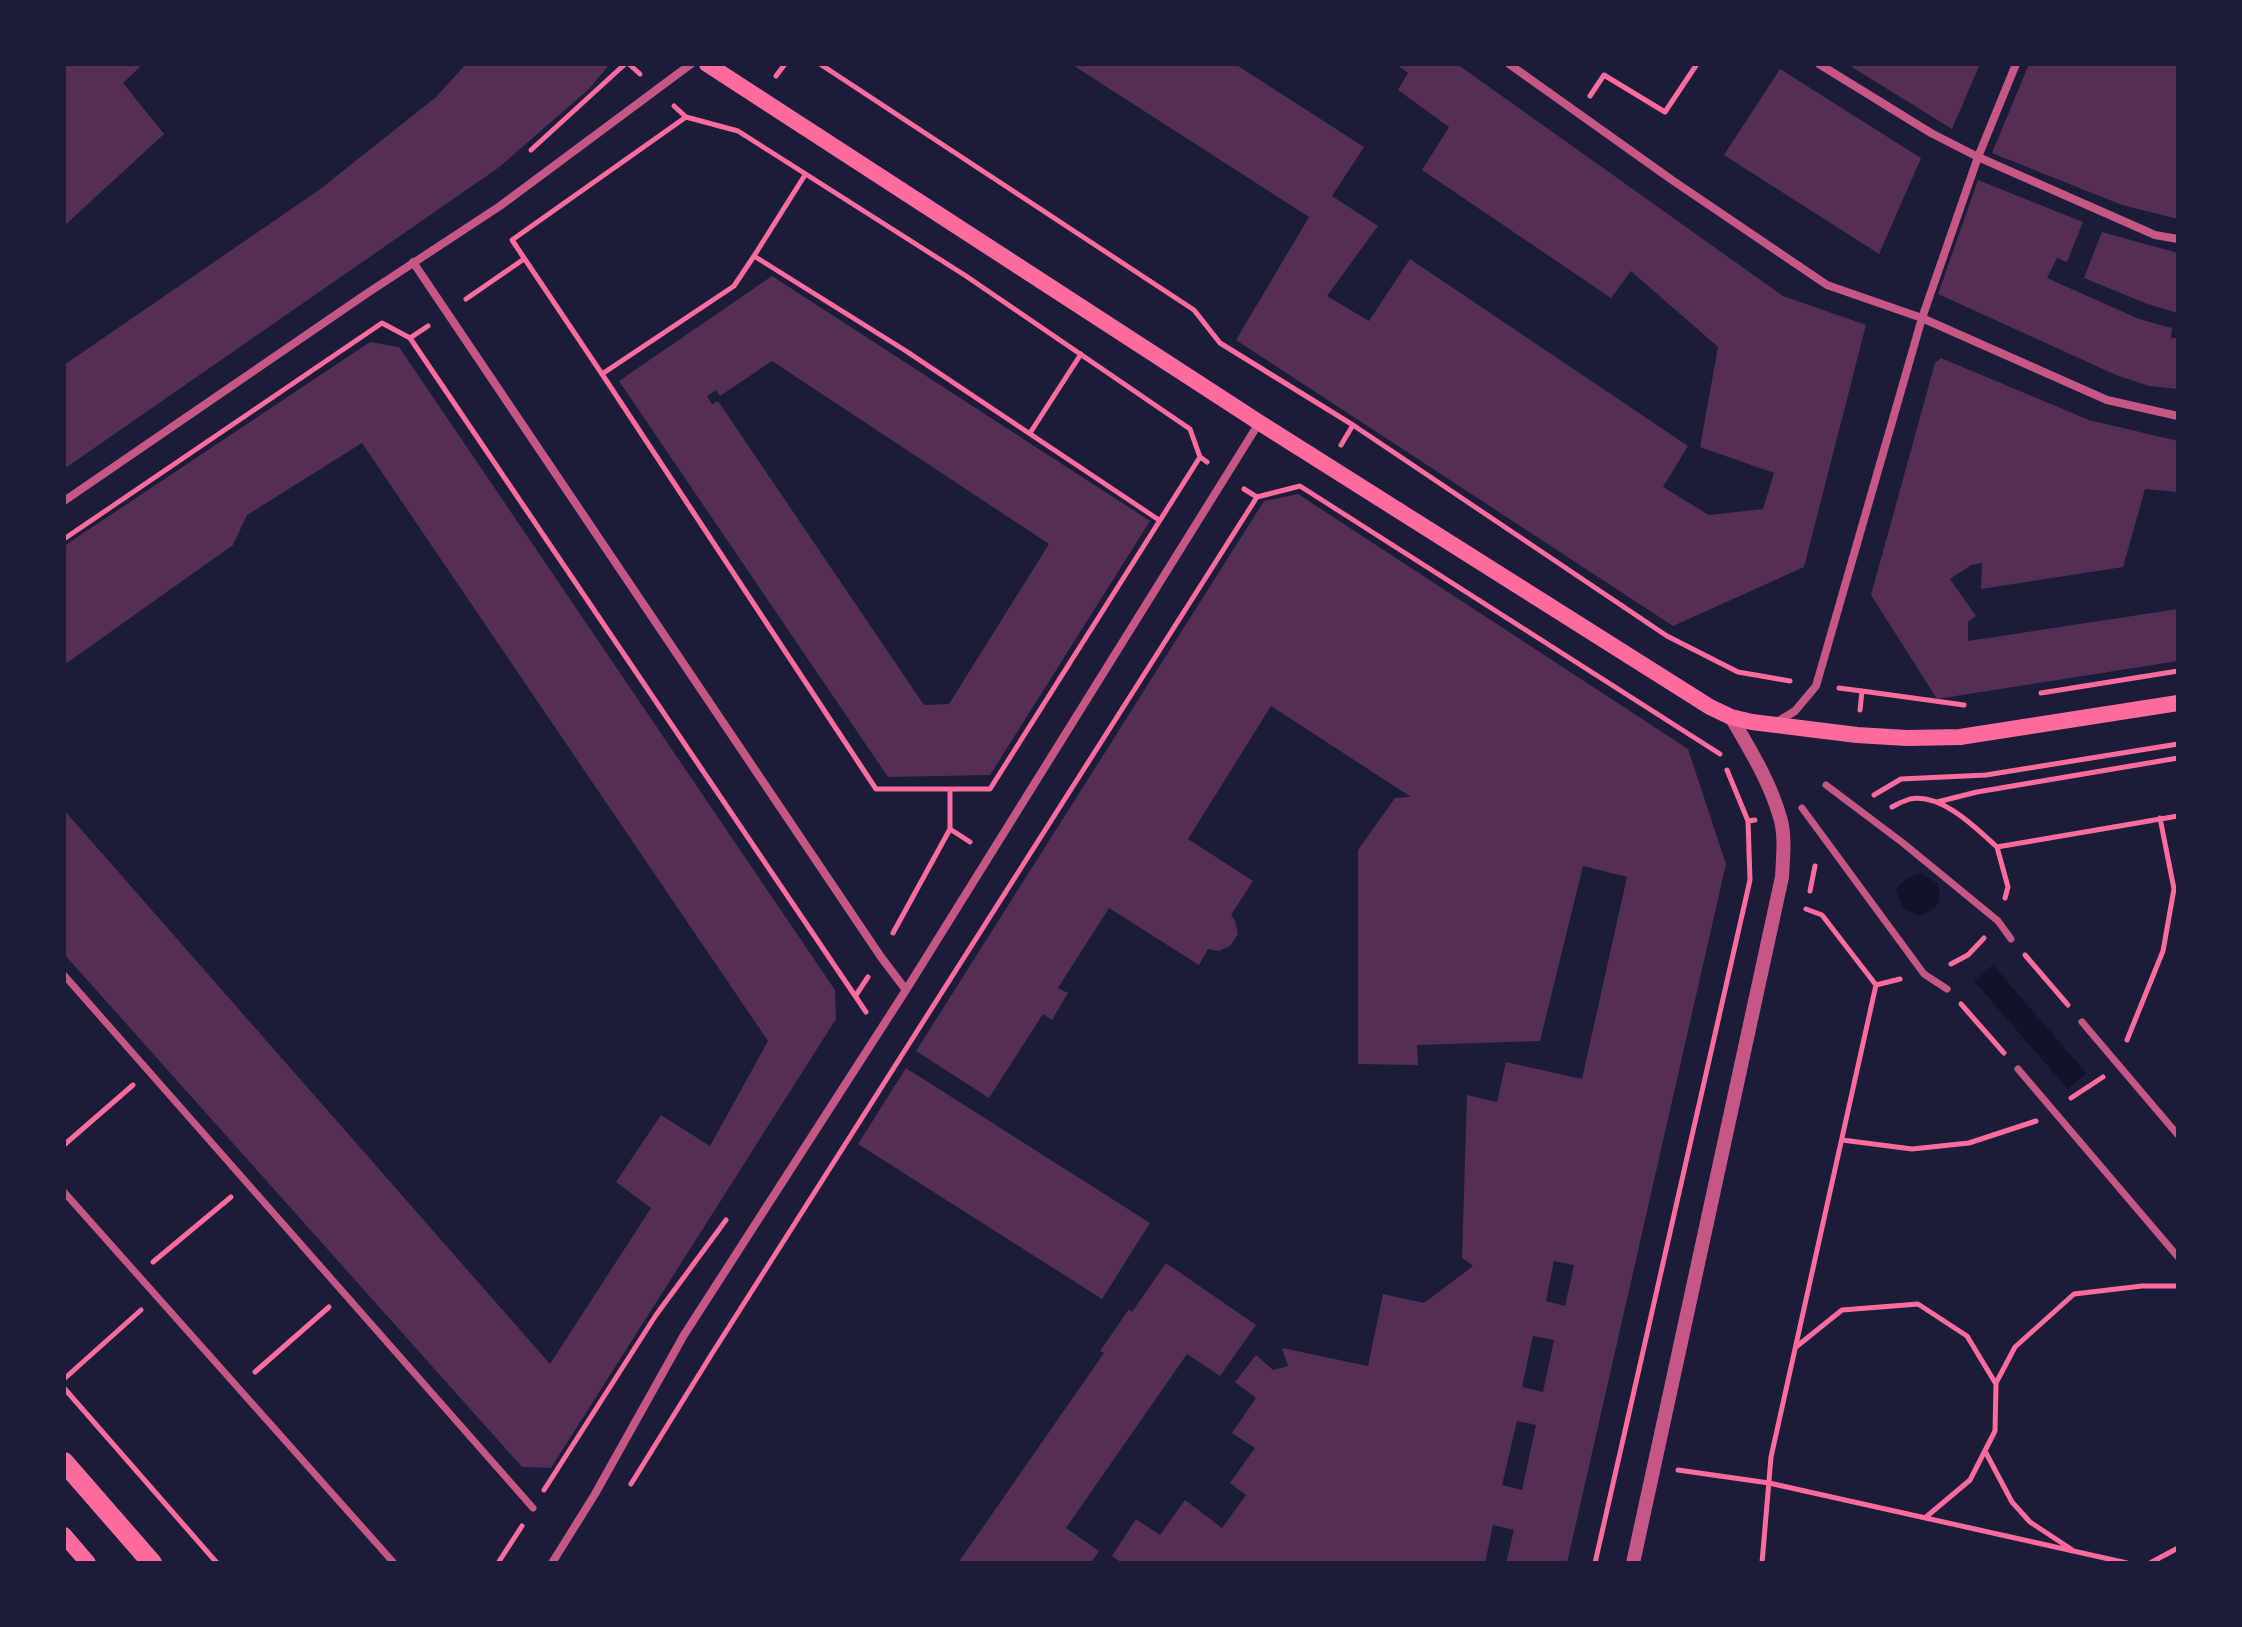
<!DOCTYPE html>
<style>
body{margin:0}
#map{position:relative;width:2242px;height:1627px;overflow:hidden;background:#1b1b3a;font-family:"IBM Plex Sans",sans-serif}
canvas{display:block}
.frame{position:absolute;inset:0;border:66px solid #1b1b3a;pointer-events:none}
</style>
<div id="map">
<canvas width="2242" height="1627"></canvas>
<div class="frame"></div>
</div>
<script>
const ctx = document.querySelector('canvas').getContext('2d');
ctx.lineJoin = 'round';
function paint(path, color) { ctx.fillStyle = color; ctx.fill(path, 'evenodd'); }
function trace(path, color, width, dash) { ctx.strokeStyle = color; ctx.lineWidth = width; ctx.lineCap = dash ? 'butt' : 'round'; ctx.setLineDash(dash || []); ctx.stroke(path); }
paint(new Path2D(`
 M1921 873 1938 884C1943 903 1937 910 1919 916L1903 908 1896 890C1903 880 1910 876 1921 873Z
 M1993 965 2086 1073 2068 1089 1974 981Z`), '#12122b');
paint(new Path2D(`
 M64 64H143L123 83 164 134 64 226Z
 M466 64H610L588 90 498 168 64 469V365L319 190 436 97Z
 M1071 64H1235L1364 147 1332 196 1378 226 1327 296 1369 321 1410 259 1688 446 1663 487 1709 515 1763 509 1774 473 1700 447 1718 347 1631 271 1611 298 1422 170 1449 127 1398 90 1408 73 1396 64H1457L1783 296 1866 325 1804 567 1673 626 1236 340 1309 217Z
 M1847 64H1980L1952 129Z
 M2029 64H2178V219L2122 205 1992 153Z
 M1780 69 1921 158 1879 254 1724 155Z
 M1978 180 2083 222 2067 262 2057 258 2047 278 2139 319 2172 328 2171 338H2178V389L2149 386 2116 375 1938 294Z
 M2102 232 2178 253 2177 313 2145 303 2084 278Z
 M772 276 1150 521 990 775 888 777 619 381ZM772 361 1049 544 949 704 924 705 718 401 712 404 707 396 716 390 720 396Z
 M370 342 399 347 835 990 836 1019 551 1468 522 1467 64 954V810L550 1364 651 1208 616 1182 661 1115 710 1146 768 1041 362 443 247 515 233 545 64 665V546Z
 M1941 358 2089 420 2178 441V492L2145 489 2123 567 1981 589 1982 563 1971 565 1950 579 1976 616 1968 622V641L2178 609V661L1937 699 1871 595 1935 363Z
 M1298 494 1688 749 1726 864 1567 1563H1506L1514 1530 1493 1525 1485 1563H1122L1112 1556 1136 1519 1160 1535 1185 1500 1222 1528 1246 1495 1230 1483 1255 1448 1232 1433 1256 1398 1235 1382 1256 1355 1273 1370 1288 1366 1282 1348 1368 1366 1383 1294 1424 1303 1473 1266 1462 1258 1467 1095 1497 1102 1506 1062 1582 1079 1627 877 1583 866 1540 1041 1417 1045 1418 1065 1358 1064V850L1395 798 1411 797 1271 706 1188 839 1253 881 1231 915 1235 921 1238 934 1230 946 1219 951 1208 949 1199 965 1109 908 1058 988 1068 993 1052 1020 1043 1014 989 1098 916 1051 1264 501ZM1554 1261 1574 1265 1565 1306 1546 1301ZM1533 1336 1554 1340 1543 1392 1522 1387ZM1517 1421 1536 1425 1522 1490 1502 1485Z
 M906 1068 1150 1223 1102 1299 858 1144Z
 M1166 1263 1256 1325 1220 1376 1187 1354 1066 1528 1099 1551 1091 1563H958L1104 1353 1100 1351 1129 1309 1132 1312Z`), '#542f53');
trace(new Path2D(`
 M629 64 640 74
 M820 64 1194 310 1220 343 1353 425 1667 636 1738 672 1790 681
 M776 76 785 64
 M1590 96 1604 75 1665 112 1697 64
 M674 106 686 117 738 131 966 276 1190 429 1200 457 1207 462
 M531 150 625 64
 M754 256 805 175
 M466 299 524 259
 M410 338 428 326
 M602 374 512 240 686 117
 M1030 433 1081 354
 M1341 445 1353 425
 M1244 489 1257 497 1300 486 1720 754
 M1159 520 906 351 754 256 734 286 602 374 876 789H990L1200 457
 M64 539 382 323 410 338 866 1012
 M1839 688 1862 691 1860 710
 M1862 691 1964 705
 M2041 693 2178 671
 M1727 770 1748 821 1755 820
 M950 789V829L970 842
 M1874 795 1901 779 1986 775 2178 744
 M1937 802 1977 792 2178 758
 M1892 807C1897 804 1904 801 1910 799 1942 793 1976 828 1997 847
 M1810 891 1815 866
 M2005 898 2008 887 1997 847 2178 816
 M1806 909 1822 915 1876 985
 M893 933 950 829
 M2025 955 2068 1005
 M1951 964 1968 955 1984 938
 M856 995 868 977
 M1961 1004 2004 1053
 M2127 1040 2163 951 2174 889 2160 818
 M2071 1098 2103 1077
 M1842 1140 1912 1149 1969 1143 2036 1121
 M64 1145 133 1085
 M153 1262 231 1197
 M1796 1347 1842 1310 1918 1304 1967 1336 1996 1384 1995 1431 1970 1480 1926 1517
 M255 1372 329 1307
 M64 1379 141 1310
 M1996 1383 2015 1347 2074 1294 2142 1286H2178
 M64 1388 217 1563
 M1985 1451 2012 1502 2030 1522 2071 1549
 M1678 1470 1769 1483 2127 1563
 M631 1484 713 1352 1257 497
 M544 1490 656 1315 726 1220
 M498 1563 522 1526
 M1595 1563 1750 880 1748 821
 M1762 1563 1771 1457 1876 985 1900 979
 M2150 1563 2178 1548`), '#ff6b9d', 5);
trace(new Path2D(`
 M1826 785 1903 843 1998 921 2011 939
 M1802 808 1924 974 1947 989
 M64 975 533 1508
 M2082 1022 2178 1135
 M2018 1069 2178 1257
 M64 1192 394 1563`), '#c65784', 7);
trace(new Path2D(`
 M1509 64 1672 180 1827 285 1922 318 2107 400 2178 416
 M1819 64 1931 133 1978 157 2155 235 2178 239
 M413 262 881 957 906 990
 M64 501 366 294 500 206 691 64
 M1777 722 1795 711 1816 686 1922 318 1978 157 2016 64
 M552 1563 595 1494 684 1335 906 990 1259 423`), '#c65784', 8);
trace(new Path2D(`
 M1633 1563 1782 877C1783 856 1786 834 1779 814 1769 780 1749 748 1731 717`), '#c65784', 14);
trace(new Path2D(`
 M707 64 1260 423 1710 707 1731 717 1752 722 1857 735 1907 738 1960 737 2178 703
 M64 1535 88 1563`), '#ff6b9d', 16);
trace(new Path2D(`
 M64 1462 152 1563`), '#ff6b9d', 20);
</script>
